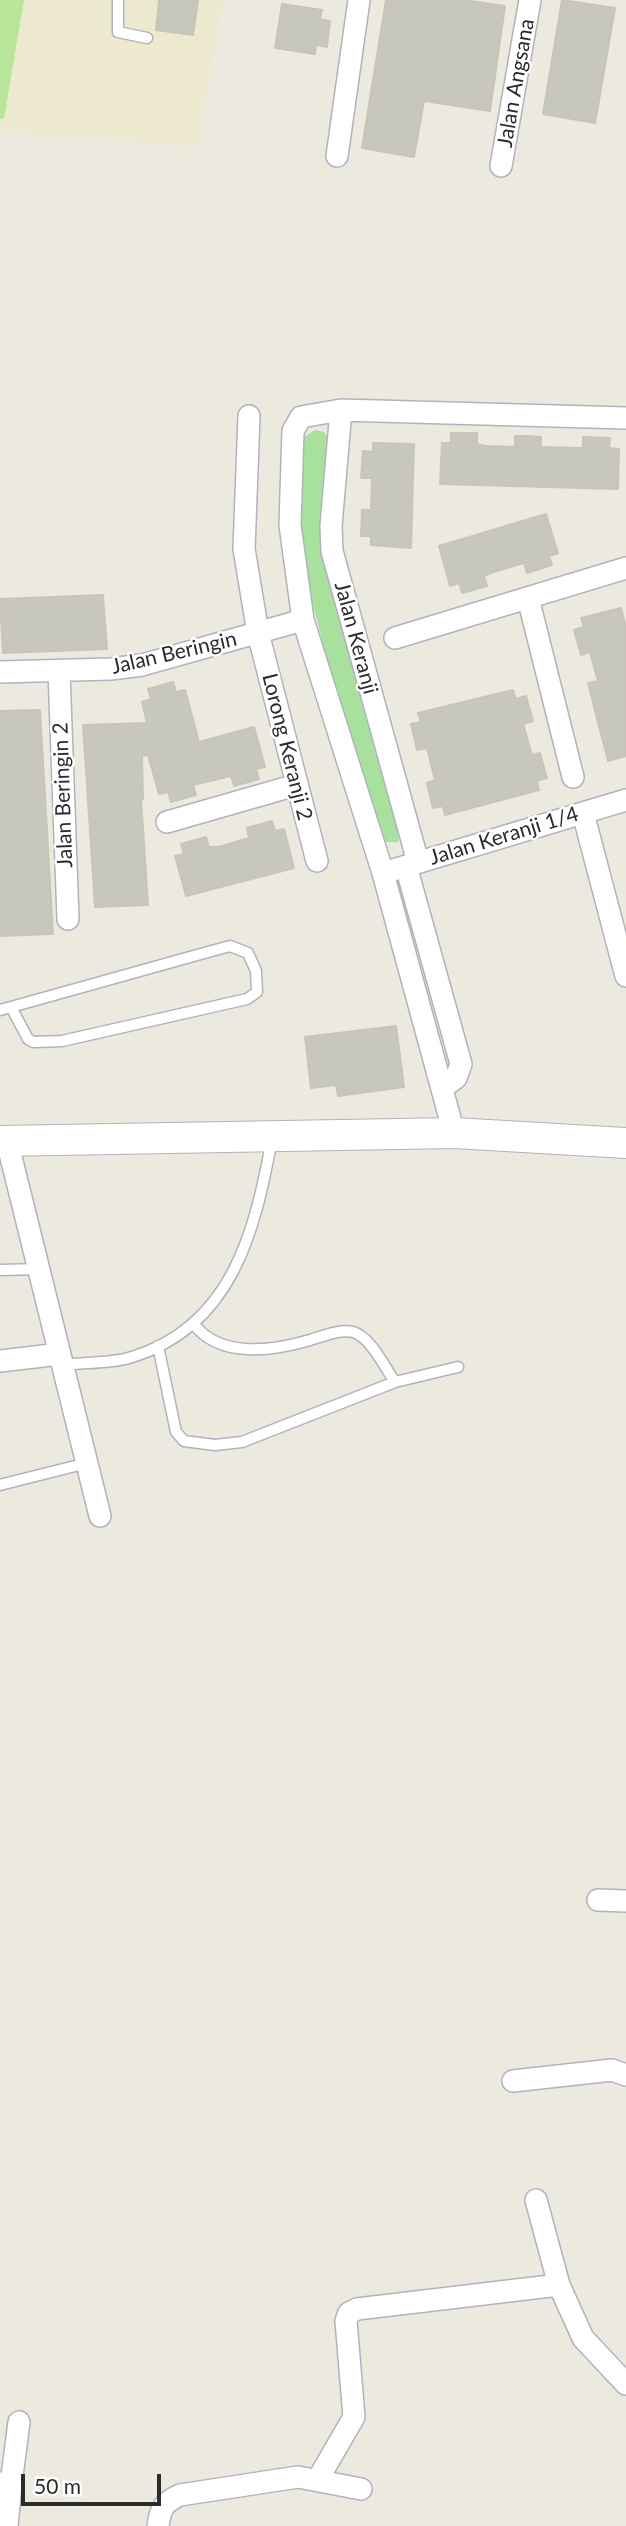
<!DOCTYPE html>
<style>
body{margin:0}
#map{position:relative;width:626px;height:2526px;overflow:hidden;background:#ece9df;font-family:Lato,sans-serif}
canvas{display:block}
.scale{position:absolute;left:21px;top:2474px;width:140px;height:32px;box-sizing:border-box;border:4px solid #2b2b2b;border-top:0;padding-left:9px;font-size:21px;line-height:24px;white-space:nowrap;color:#2b2b2b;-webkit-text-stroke:5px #fff;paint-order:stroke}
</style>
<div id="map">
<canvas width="626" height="2526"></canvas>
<div class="scale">50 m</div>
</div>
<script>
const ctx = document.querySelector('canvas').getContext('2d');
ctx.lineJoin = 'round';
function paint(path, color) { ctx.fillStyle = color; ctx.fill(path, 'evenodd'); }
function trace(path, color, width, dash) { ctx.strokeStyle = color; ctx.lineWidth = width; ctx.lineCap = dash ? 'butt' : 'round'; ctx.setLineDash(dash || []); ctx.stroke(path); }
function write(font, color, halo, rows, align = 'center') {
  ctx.font = font + ' Lato,sans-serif'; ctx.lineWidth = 5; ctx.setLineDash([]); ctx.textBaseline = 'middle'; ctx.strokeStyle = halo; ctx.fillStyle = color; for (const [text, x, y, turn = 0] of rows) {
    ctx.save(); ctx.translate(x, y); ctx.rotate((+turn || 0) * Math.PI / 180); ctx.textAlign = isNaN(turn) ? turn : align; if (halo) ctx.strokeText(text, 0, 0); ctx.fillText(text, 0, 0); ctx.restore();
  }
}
paint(new Path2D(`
 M0 0H223L197 146 0 131Z`), '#ede9cf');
paint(new Path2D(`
 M315 430 324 432 330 439 326 554 399 836 398 842H383L343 724 301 557V439Z`), '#a8e09e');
paint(new Path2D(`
 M0 0H24L4 119H0Z`), '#b8e79a');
const building = new Path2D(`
 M159 0H198L193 35 156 30Z
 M386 0H463L505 6 490 111 424 101 414 157 362 148Z
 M562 0 615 8 595 123 543 114Z
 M282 4 322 10 320 19 330 21 327 47 316 45 315 54 275 48Z
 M451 433H477V444L486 446 515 447V436H528L541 437V447L583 448V437L610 438 609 448 619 449 618 489 440 484 442 443H451Z
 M373 443 414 444 411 548 371 545V536H361L362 510H371L372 478H361L363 451 373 452Z
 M546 514 558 553 549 556 552 565 527 573 524 563 493 572 484 576 487 586 462 593 459 583 450 586 439 546Z
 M103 595 107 649 3 653 0 599Z
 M621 608 626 628V756L608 761 588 683 598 681 590 652 581 655 574 630 584 627 581 618Z
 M173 682 176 692 185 690 199 742 254 727 265 767 256 769 259 779 234 786 231 776 193 785 196 795 171 802 168 792 159 794 148 755 142 756 143 799H141L148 905 95 907 83 725 147 723 142 702 151 699 148 689Z
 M513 690 516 699 526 696 533 721 523 724 532 755 540 753 547 778 537 781 539 790 445 815 443 806 433 808 427 783 435 780 427 748 417 750 411 724 421 722 418 713Z
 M40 710 53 934 0 936V711Z
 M272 821 275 831 284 829 294 868 186 896 175 856 184 854 181 844 206 837 209 847H219L249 838 247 828Z
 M396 1026 404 1087 338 1096 336 1085 311 1088 305 1037Z`);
paint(building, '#c8c7bd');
trace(building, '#c8c5b8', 2);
const lane = new Path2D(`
 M118 0V32L147 38
 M0 1010 11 1007 208 952 230 946 248 953 256 971 257 992 247 999 62 1041 33 1042 28 1039 11 1007
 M0 1270 39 1269
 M193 1323C219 1359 273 1351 310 1340 323 1336 340 1329 353 1332 371 1337 385 1368 395 1382
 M158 1346 176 1432 184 1441 215 1445 242 1442 395 1382 458 1367
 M63 1365C85 1362 111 1364 132 1357 233 1326 255 1230 272 1139
 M0 1485 87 1463`);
const street = new Path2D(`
 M337 156 359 0
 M501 166 530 0
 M341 410 331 526 332 551 418 862
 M249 416 244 549 258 633 317 861
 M528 598 573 777
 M395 638 626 568
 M59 671 68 919
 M0 672 111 669 142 665 303 620
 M583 813 626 976
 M167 822 296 785
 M406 866 461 1064 456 1078 442 1088
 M383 873 626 800
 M454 1133 383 873 303 620 290 525 293 431 301 417 341 410 626 418
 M7 1141 100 1516
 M0 1361 60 1354
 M598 1900 626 1901
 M513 2081 612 2070 626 2075
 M536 2200 559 2285
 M318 2479 354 2417 346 2321 349 2313 357 2309 559 2285 583 2338 626 2384
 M0 2483 11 2484 7 2526
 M11 2484 19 2422
 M158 2526C160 2509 164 2502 180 2495L298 2477 361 2489`);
const secondary = new Path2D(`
 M0 1141 454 1133 626 1143`);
trace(lane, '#b2b2be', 13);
trace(street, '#b2b2be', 24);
trace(secondary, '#b2b2be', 32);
trace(lane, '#fff', 10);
trace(street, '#fff', 21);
trace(secondary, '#fff', 30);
write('21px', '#2b2b2b', '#fff', [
 ["Jalan Angsana",516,83,-80],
 ["Jalan Keranji",356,638,75],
 ["Jalan Beringin",174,653,-13],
 ["Lorong Keranji 2",287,747,76],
 ["Jalan Beringin 2",63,795,-92],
 ["Jalan Keranji 1/4",504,836,-17]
]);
</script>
